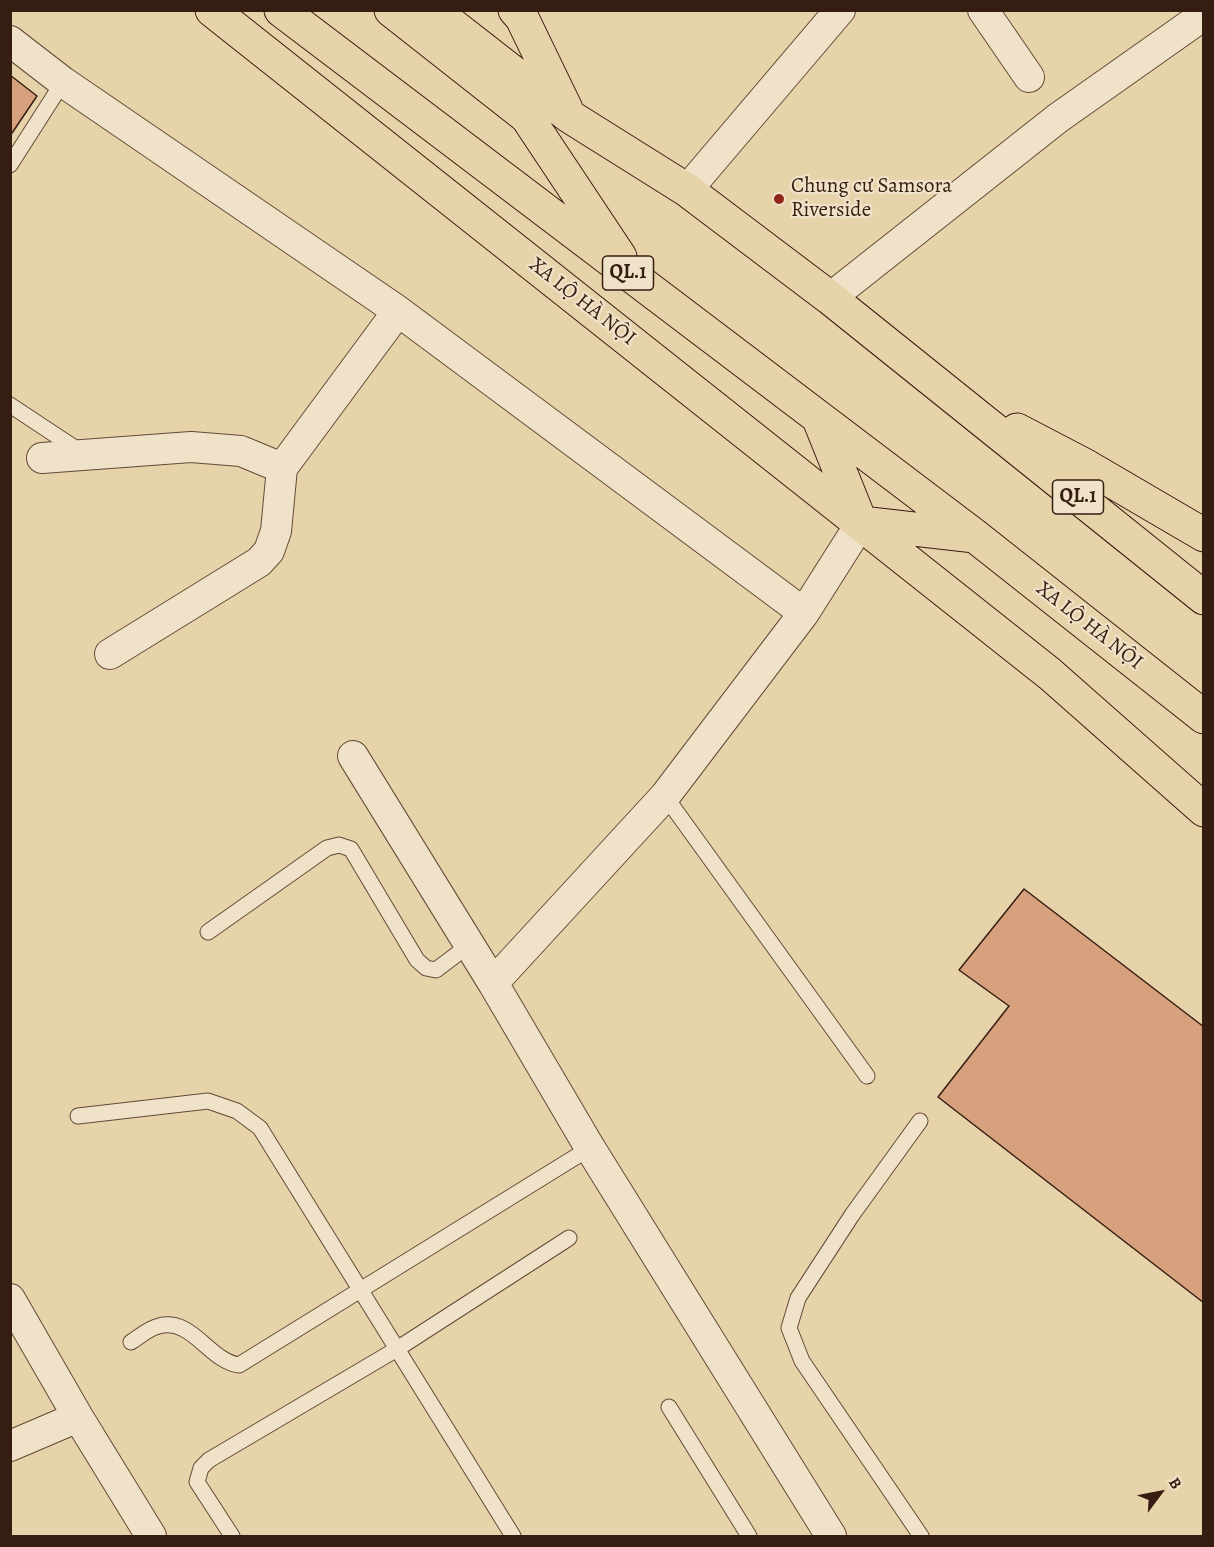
<!DOCTYPE html>
<meta charset="utf-8">
<style>
body{margin:0}
#map{position:relative;width:1214px;height:1547px;overflow:hidden;background:#e7d3aa;font-family:Alegreya,serif}
canvas{display:block}
.frame{position:absolute;inset:0;border:12px solid #361d11;pointer-events:none}
.north{position:absolute;left:1130px;top:1463px;width:60px;height:60px;-webkit-text-stroke:4px #efe2c8;paint-order:stroke;rotate:58deg;font-size:16px;font-weight:700;line-height:24px;text-align:center;color:#361d11}
.north::after{content:'';display:block;margin:auto;width:21px;height:27px;background:#361d11;clip-path:polygon(50% 0,100% 100%,50% 72%,0 100%)}
</style>
<div id="map">
<canvas width="1214" height="1547"></canvas>
<div class="frame"></div>
<div class="north">B</div>
</div>
<script>
const ctx = document.querySelector('canvas').getContext('2d');
ctx.lineJoin = 'round';
function paint(path, color) { ctx.fillStyle = color; ctx.fill(path, 'evenodd'); }
function trace(path, color, width, dash) { ctx.strokeStyle = color; ctx.lineWidth = width; ctx.lineCap = dash ? 'butt' : 'round'; ctx.setLineDash(dash || []); ctx.stroke(path); }
function write(font, color, halo, rows, align = 'center') {
  ctx.font = font + ' Alegreya,serif'; ctx.lineWidth = 4.5; ctx.setLineDash([]); ctx.textBaseline = 'middle'; ctx.strokeStyle = halo; ctx.fillStyle = color; for (const [text, x, y, turn = 0] of rows) {
    ctx.save(); ctx.translate(x, y); ctx.rotate((+turn || 0) * Math.PI / 180); ctx.textAlign = isNaN(turn) ? turn : align; if (halo) ctx.strokeText(text, 0, 0); ctx.fillText(text, 0, 0); ctx.restore();
  }
}
const building = new Path2D(`
 M10 75 37 96 10 136Z
 M1024 889 1204 1027V1303L938 1097 1009 1006 959 970Z`);
paint(building, '#d7a17e');
trace(building, '#361d11', 1.5);
const service = new Path2D(`
 M10 165 63 82
 M10 405 81 452
 M665 796 867 1076
 M208 932 327 848 339 845 351 849 417 960 426 968 436 970 469 945
 M78 1116 208 1101 237 1111 260 1128 513 1536
 M920 1121 852 1215 798 1298 789 1328 802 1361 921 1536
 M131 1342C139 1337 149 1328 159 1326 192 1317 209 1361 239 1365L590 1148
 M669 1407 749 1536
 M232 1536 197 1482 201 1468 209 1460 397 1349 569 1238`);
const minor = new Path2D(`
 M983 10 1029 77
 M10 41 63 82 398 311 804 613
 M687 190 840 10
 M830 298 1058 118 1204 15
 M42 458 191 447 241 451 282 468
 M110 654 259 562 269 551 276 531 282 468 398 311
 M353 756 493 983
 M10 1299 78 1417 151 1536
 M10 1446 78 1417
 M831 1536 590 1148 493 983 665 796 804 613 861 523`);
const trunk = new Path2D(`
 M212 10 1050 674 1204 810
 M281 10 975 536 1204 717
 M391 10 527 117 620 257
 M433 10 569 116 687 190 830 298 1204 598
 M515 10 522 18 566 109
 M819 419 860 521
 M1017 430 1086 466 1204 535
 M861 523 975 536`);
trace(service, '#624a37', 17);
trace(minor, '#624a37', 32);
trace(trunk, '#361d11', 35);
trace(service, '#efe2c8', 15);
trace(minor, '#efe2c8', 30);
trace(trunk, '#e7d3aa', 33);
for (const [x, y, r, color] of [
 [779,199,6,"#8f2418"]
]) { const dot = new Path2D(); dot.arc(x, y, r, 0, 2 * Math.PI); ctx.fillStyle = color; ctx.fill(dot); trace(dot, '#efe2c8', 2); }
for (const [x, y, w] of [
 [628,273,51],
 [1078,497,51]
]) { const box = new Path2D(); box.roundRect(x - w / 2, y - 17, w, 34, 4.5); ctx.fillStyle = '#efe2c8'; ctx.fill(box); trace(box, '#361d11', 1.5); }
write('bold 20px', '#361d11', null, [
 ["QL.1",628,273],
 ["QL.1",1078,497]
]);
write('21px', '#361d11', '#efe2c8', [
 ["Chung cư Samsora",791,187],
 ["Riverside",791,211]
], 'left');
write('21px', '#361d11', '#efe2c8', [
 ["XA LỘ HÀ NỘI",582,302,38],
 ["XA LỘ HÀ NỘI",1089,626,38]
]);
</script>
